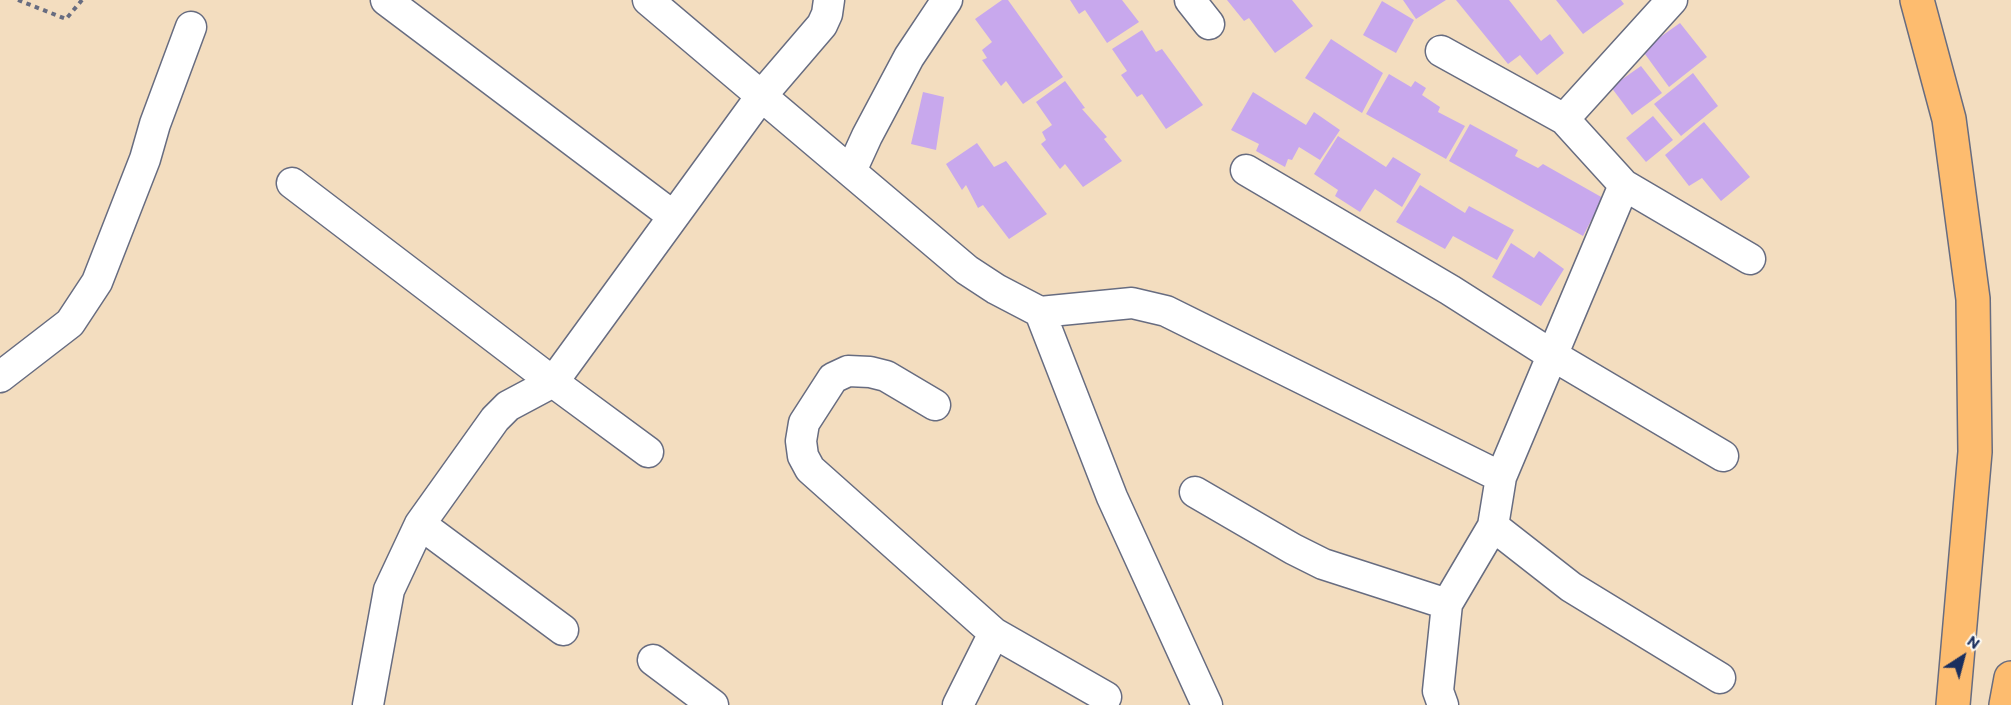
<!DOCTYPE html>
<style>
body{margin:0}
#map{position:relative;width:2011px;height:705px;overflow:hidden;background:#f3ddbf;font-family:Itim,sans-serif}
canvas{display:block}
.north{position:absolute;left:1933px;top:627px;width:60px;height:60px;-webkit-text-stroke:4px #fdfcf7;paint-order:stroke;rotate:36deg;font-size:16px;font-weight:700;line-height:24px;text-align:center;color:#1b2f5e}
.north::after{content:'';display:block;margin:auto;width:21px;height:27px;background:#1b2f5e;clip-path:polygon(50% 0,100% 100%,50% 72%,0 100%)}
</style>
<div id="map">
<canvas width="2011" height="705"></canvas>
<div class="north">N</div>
</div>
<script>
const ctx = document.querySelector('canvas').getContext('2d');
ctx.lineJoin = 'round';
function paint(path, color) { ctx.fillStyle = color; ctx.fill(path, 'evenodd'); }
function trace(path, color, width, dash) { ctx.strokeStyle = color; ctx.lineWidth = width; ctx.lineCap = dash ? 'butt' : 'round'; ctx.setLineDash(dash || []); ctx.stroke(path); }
paint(new Path2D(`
 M1002 0H1008L1063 77 1023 104 1006 81 1001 86 982 60 987 58 982 50 992 42 975 19Z
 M1070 0H1122L1139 22 1107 43 1085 10 1079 14Z
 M1227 0H1292L1313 26 1275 53 1249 18 1244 21Z
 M1403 0H1446L1416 19Z
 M1456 0H1509L1541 41 1550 34 1564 53 1537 75 1520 55 1508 64Z
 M1556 0H1621L1624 4 1583 34Z
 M1382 1 1414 20 1396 53 1363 35Z
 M1680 23 1707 57 1669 87 1642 50Z
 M1142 30 1156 52 1162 49 1203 105 1166 129 1142 94 1137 97 1121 75 1127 71 1112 49Z
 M1331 39 1383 73 1362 113 1305 78Z
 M1641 66 1662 93 1632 115 1611 87Z
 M1693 73 1718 106 1681 136 1654 104Z
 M1389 74 1411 87 1415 81 1426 88 1422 95 1440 107 1438 112 1465 126 1446 159 1366 114Z
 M1065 81 1085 108 1082 109 1107 137 1104 139 1122 161 1083 187 1065 164 1060 169 1041 144 1046 140 1042 132 1052 125 1036 102Z
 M923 92 944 97 936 150 911 144Z
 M1253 92 1306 125 1314 112 1340 130 1320 160 1299 147 1292 160 1288 159 1285 167 1256 151 1259 144 1231 130Z
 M1653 116 1673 140 1646 162 1626 138Z
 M1704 122 1750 177 1721 201 1702 178 1689 186 1665 155Z
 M1470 124 1518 150 1515 156 1538 168 1543 164 1603 198 1583 236 1449 161Z
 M1338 136 1386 167 1393 157 1421 174 1402 207 1375 189 1360 212 1335 196 1338 190 1314 174Z
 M977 143 994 167 1006 161 1047 214 1009 239 983 205 978 208 966 185 962 190 946 164Z
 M1420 185 1465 213 1469 206 1514 230 1497 260 1453 236 1445 249 1396 222Z
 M1511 243 1534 258 1539 251 1564 269 1541 306 1492 277Z`), '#c8a8ed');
const street = new Path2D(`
 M386 0 673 216
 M648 0 967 270 996 289 1040 312 1112 497 1207 705
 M1190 0 1209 24
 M1441 51 1564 119 1624 185 1750 259
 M1564 119 1672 0
 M1246 170 1450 290 1552 355 1723 456
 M851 171 867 136 909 57 947 0
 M292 183 553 382 648 452
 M1040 312 1132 303 1166 311 1501 477
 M0 377 70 323 97 282 145 159 155 124 191 27
 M935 405 886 376 870 372 848 371 833 378 804 423 801 441 803 456 810 469 994 633 958 705
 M1195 492 1293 549 1323 564 1447 604
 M420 524 563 630
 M1493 526 1571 587 1720 678
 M994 633 1106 697
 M653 660 713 705
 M368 705 389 590 420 524 495 419 508 406 553 382 762 95 822 25 827 14 829 0
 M1443 705 1438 691 1447 604 1493 526 1501 477 1624 185`);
const highway = new Path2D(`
 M1917 0 1949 119 1973 299 1975 452 1953 705
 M2006 705 2011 678`);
trace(street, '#676c80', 33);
trace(highway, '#676c80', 36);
trace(new Path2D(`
 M18 0 66 19 82 0`), '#676c80', 4, [4.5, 4.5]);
trace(street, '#fff', 30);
trace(highway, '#fdbc6f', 33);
</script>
